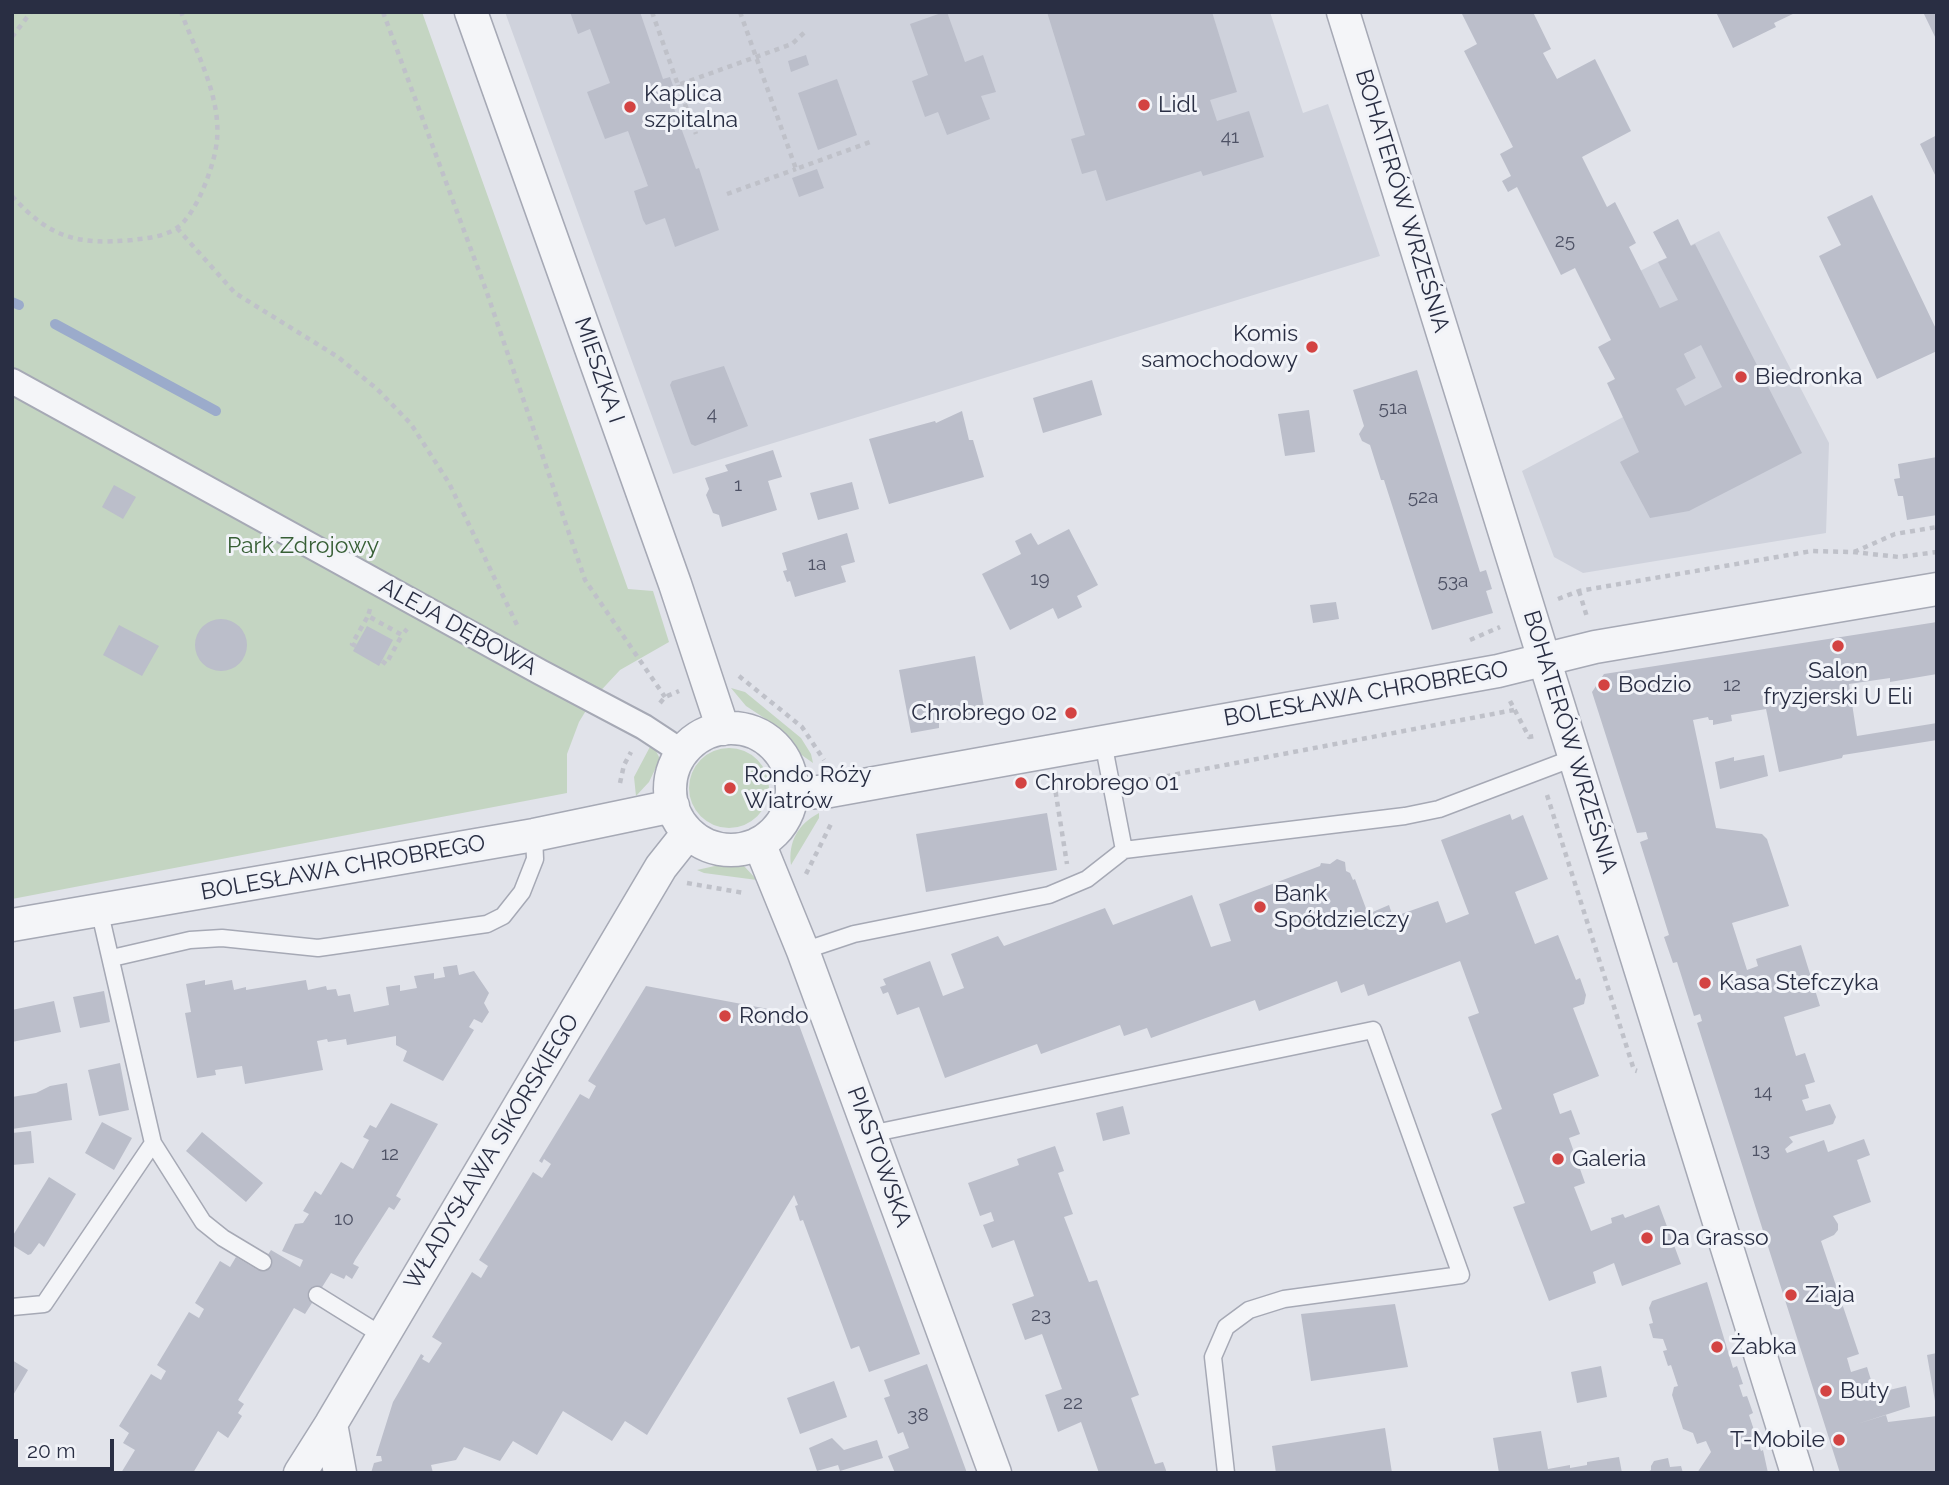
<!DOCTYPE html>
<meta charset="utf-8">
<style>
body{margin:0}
#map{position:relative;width:1949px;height:1485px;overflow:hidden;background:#e1e3ea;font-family:Raleway,sans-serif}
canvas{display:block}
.frame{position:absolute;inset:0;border:14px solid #292e43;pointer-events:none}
.scale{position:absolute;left:14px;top:1439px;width:100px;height:32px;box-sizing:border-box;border:4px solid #292e43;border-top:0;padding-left:9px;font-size:21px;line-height:24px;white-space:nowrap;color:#292e43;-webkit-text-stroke:5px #f1f3f8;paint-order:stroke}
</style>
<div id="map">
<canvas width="1949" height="1485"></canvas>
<div class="frame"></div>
<div class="scale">20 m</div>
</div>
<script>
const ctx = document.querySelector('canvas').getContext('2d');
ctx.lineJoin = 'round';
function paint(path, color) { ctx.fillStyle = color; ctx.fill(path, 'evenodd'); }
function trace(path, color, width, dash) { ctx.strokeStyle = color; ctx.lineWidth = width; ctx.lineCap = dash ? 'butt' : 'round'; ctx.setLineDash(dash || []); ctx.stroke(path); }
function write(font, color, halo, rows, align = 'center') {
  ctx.font = font + ' Raleway,sans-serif'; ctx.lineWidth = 6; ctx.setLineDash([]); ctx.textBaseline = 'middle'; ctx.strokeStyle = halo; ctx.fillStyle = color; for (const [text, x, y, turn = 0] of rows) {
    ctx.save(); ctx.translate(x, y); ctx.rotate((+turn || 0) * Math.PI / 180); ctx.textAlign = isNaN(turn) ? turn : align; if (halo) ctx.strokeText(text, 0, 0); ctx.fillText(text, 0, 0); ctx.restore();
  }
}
paint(new Path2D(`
 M505 12H1270L1303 113 1328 104 1380 256 673 474Z
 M1719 231 1829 443 1826 533 1583 573 1554 557 1522 471 1696 378 1684 354 1688 352 1660 308 1640 271Z`), '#cfd2dc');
paint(new Path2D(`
 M12 12H422L628 589 653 591 669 642 620 670 593 699 579 722 567 754V793L12 899Z
 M731 688 745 692 801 738 811 754 813 763 796 751 778 727 746 706Z
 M652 743 660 759 649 782 636 796 634 777Z
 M689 788a40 40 0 1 1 80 0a40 40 0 1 1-80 0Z
 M819 813V818L791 865C788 842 798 824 819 813Z
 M728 863 744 866 757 880 704 873 697 870Z`), '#c4d5c2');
trace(new Path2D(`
 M12 302 19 305
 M55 324 216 411`), '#9babcb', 10);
paint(new Path2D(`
 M570 12H640L663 79 670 77 678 100 672 103 696 169 699 168 719 230 675 247 665 218 646 225 643 220 634 191 648 186 628 131 605 139 587 92 610 83 590 29 578 34Z
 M944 12H947L965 62 983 55 996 92 981 96 990 119 947 135 938 112 925 117 912 81 928 75 910 24Z
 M1047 12H1212L1237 92 1210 100 1217 121 1249 111 1264 157 1203 176 1201 171 1106 201 1096 170 1082 174 1071 139 1085 135Z
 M1461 12H1533L1551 49 1543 53 1557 79 1595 59 1631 131 1582 157 1607 207 1615 202 1636 243 1629 247 1660 308 1678 300 1658 262 1667 258 1653 232 1678 219 1691 246 1695 244 1802 453 1689 511 1650 518 1620 462 1639 452 1607 383 1615 379 1598 347 1611 340 1575 268 1561 275 1517 187 1508 192 1502 181 1511 176 1500 154 1513 147 1464 51 1477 44ZM1701 345 1722 387 1685 406 1676 389 1696 378 1684 354Z
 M1716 12H1797L1774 23 1776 27 1733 48Z
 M1923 12H1937V41Z
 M806 55 809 65 791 72 788 61Z
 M837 79 857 135 818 150 798 93Z
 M1937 135V179L1920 144Z
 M817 169 824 188 799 197 792 178Z
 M1872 195 1937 331V351L1877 379 1819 256 1841 245 1827 217Z
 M724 366 748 426 695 446 691 444 670 385 672 381Z
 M1417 370 1480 572 1486 570 1492 589 1486 591 1493 613 1432 630 1384 480H1381L1370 445 1362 441 1359 434 1364 426 1353 390Z
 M1092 380 1102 415 1043 433 1033 398Z
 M1309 410 1315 452 1285 456 1278 414Z
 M962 411 969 440H973L984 477 889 504 869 439 935 421 936 423Z
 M773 450 782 477 768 481 777 510 722 527 719 515 713 513 706 495 709 489 705 478 728 471 725 465Z
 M1937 457V515L1907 520 1903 496H1898L1894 479 1900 478 1898 464Z
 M852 482 859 509 818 520 810 493Z
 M114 485 136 497 123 519 102 507Z
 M1069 529 1098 585 1077 596 1082 607 1058 619 1053 608 1010 630 982 574 1021 554 1015 541 1031 533 1038 545Z
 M847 533 855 562 841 566 846 582 795 597 790 581 787 582 783 571 787 570 782 553Z
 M1336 602 1339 619 1313 623 1310 605Z
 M195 645a26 26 0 1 1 52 0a26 26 0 1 1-52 0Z
 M1937 622V674L1890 682V678L1849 684 1857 736 1937 723V740L1843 755 1842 758 1779 772 1766 709 1731 715 1732 721 1713 725V720H1709L1708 717 1693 720 1716 828 1762 834 1767 839 1789 906 1732 923 1747 970 1758 966 1756 959 1801 945 1820 1006 1784 1017 1796 1056 1805 1053 1815 1082 1805 1085 1809 1098 1802 1100 1806 1111 1830 1104 1836 1117 1833 1124 1789 1137 1793 1142 1785 1149 1787 1153 1824 1140 1828 1152 1864 1139 1870 1155 1857 1160 1871 1202 1833 1216 1838 1224V1230L1834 1235 1821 1241 1859 1354 1847 1358 1851 1372 1867 1367 1875 1393 1882 1396 1885 1391 1906 1386 1910 1407 1857 1424 1886 1415 1888 1422 1937 1416V1473H1840L1697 1023 1702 1021 1700 1014 1694 1016 1677 962 1673 963 1664 937 1669 935 1640 842 1648 839 1646 832 1637 833 1592 692 1604 674Z
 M119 625 159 646 142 676 103 655Z
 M367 626 393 640 379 666 353 651Z
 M975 656 985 713 939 722V728L911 733 899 670Z
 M1764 755 1768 776 1720 789 1715 762 1734 757V761Z
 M1047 813 1057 870 926 892 916 834Z
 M1510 814 1512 820 1523 815 1548 879 1515 892 1535 944 1558 935 1576 980 1580 978 1586 995 1584 1004 1573 1008 1599 1076 1553 1094 1560 1114 1571 1110 1580 1134 1569 1138 1585 1183 1574 1187 1591 1231 1612 1223 1611 1218 1623 1214 1625 1218 1659 1205 1681 1264 1622 1286 1614 1263 1593 1272 1596 1283 1549 1301 1513 1207 1525 1203 1491 1114 1502 1109 1468 1017 1479 1013 1460 961 1368 996 1364 984 1341 993 1337 981 1259 1011 1255 1000 1151 1038 1147 1028 1124 1036 1120 1025 1041 1054 1037 1044 945 1078 919 1007 897 1015 888 992 883 994 880 987 886 985 883 979 930 961 943 996 964 988 951 954 998 936 1004 946 1105 908 1113 925 1192 895 1211 947 1231 941 1219 904 1320 866 1321 863 1330 864 1337 859 1345 862 1346 871 1350 873 1353 880 1355 879 1368 914 1389 905 1393 917 1438 901 1446 923 1469 914 1441 840Z
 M457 965 459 975 474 971 489 993 484 1003 489 1012 482 1023 474 1019 469 1027 474 1030 443 1081 403 1061 407 1051 396 1045V1036L347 1045 346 1039 328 1042 327 1039 317 1041 323 1070 245 1084 242 1066 215 1070 216 1075 197 1078 185 1013 191 1012 186 984 205 980V985L232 980 234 990 246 987V990L306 980 308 990 326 986 327 990 336 989 338 996 350 994 354 1012 389 1005 386 987 400 985V991L417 988 414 976 434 973V979L445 977 443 967Z
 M646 986 795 1014 920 1354 869 1372 859 1346 851 1349 803 1220 800 1221 795 1206 798 1205 794 1195 647 1435 625 1421 612 1441 563 1411 537 1455 513 1441 500 1461 464 1447 456 1460 431 1465 433 1473H371L374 1463 382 1461 381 1456H376L393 1402 421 1354 424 1356 422 1359 429 1363 442 1343 432 1337 472 1272 481 1278 488 1266 479 1260 533 1172 542 1178 551 1164 544 1159 542 1163 539 1161 580 1094 589 1099 596 1086 588 1081Z
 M104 991 110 1022 80 1028 73 997Z
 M54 1001 61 1032 12 1042V1010Z
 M120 1063 129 1110 99 1116 88 1070Z
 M67 1083 72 1120 12 1129V1097L36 1093 50 1086Z
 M391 1103 438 1124 396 1196 401 1199 394 1210 389 1207 355 1260 353 1264 359 1267 352 1279 346 1275 344 1279 331 1273 305 1314 294 1308 238 1400 244 1404 238 1413 242 1416 228 1438 218 1431 193 1473H121L135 1450 123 1443 129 1433 119 1426 151 1374 161 1380 166 1371 157 1365 189 1312 199 1318 204 1309 195 1303 220 1261 230 1267 236 1257 258 1270 271 1250 300 1267 303 1260 282 1251 295 1224 303 1223 309 1214 303 1211 315 1191 321 1195 341 1162 353 1169 369 1140 363 1137 370 1125 376 1128Z
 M1123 1106 1130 1134 1103 1141 1096 1113Z
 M102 1122 132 1138 114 1170 85 1153Z
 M31 1131 34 1163 12 1165V1133Z
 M202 1132 263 1183 246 1202 186 1151Z
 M1055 1146 1064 1171 1058 1173 1073 1214 1064 1217 1089 1282 1097 1280 1139 1395 1131 1398 1155 1464 1163 1462 1167 1473H1099L1081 1422 1058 1432 1045 1395 1062 1389 1042 1334 1025 1340 1012 1304 1034 1296 1014 1240 992 1248 983 1225 994 1221 991 1212 980 1216 968 1183 1019 1165 1017 1159Z
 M49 1177 76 1194 44 1247 39 1243 31 1254 28 1255 12 1245V1237Z
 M1707 1282 1733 1368 1737 1366 1743 1384 1739 1385 1743 1397 1747 1396 1753 1413 1749 1415 1761 1451 1763 1450 1768 1473H1697L1711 1452 1706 1441 1697 1444 1693 1433 1683 1429 1672 1395 1674 1387 1678 1386 1671 1365 1668 1366 1663 1351 1667 1350 1663 1339 1653 1338 1649 1324 1653 1323 1649 1308 1652 1301Z
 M1395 1304 1408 1367 1311 1381 1301 1314Z
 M1937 1353V1401H1935L1927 1355Z
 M12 1360 28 1370 12 1397Z
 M927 1364 952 1432 967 1473H895L888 1456 909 1448 903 1432 898 1434 884 1398 890 1396 884 1380Z
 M1601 1366 1607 1397 1577 1403 1571 1372Z
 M834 1381 847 1417 800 1434 787 1398Z
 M1385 1428 1392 1473H1276L1272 1446Z
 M1541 1431 1548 1469 1570 1465V1468L1587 1465V1462L1619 1457 1622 1473H1499L1493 1438Z
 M832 1438 844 1450 877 1440 883 1458 840 1471 838 1465 817 1471 809 1448Z
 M1668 1458 1670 1467 1681 1466 1683 1473H1646L1651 1470V1466L1654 1461Z`), '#bbbeca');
const service = new Path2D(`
 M1103 742 1124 850
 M803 951 854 934 1049 895 1087 879 1124 850 1405 816 1439 809 1576 757
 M112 958 190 940 222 938 318 948 487 924 503 916 522 892 535 859 534 835
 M870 1134 1373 1030 1461 1275 1284 1299 1249 1310 1226 1327 1213 1357 1226 1473
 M153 1143 203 1222 223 1238 263 1262
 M317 1295 383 1336
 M12 1307 44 1304 153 1143 99 909`);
const pedestrian = new Path2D(`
 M12 381 540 672 644 727 682 752`);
const minor = new Path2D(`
 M471 12 675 584 723 729
 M1343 12C1496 499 1644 986 1797 1473
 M670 789a61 61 0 1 1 122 0a61 61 0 1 1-122 0Z
 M793 794 830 791 1498 671 1595 647 1937 589
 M759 843 803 951 995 1473
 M12 925 534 835 673 806
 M331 1424 340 1473
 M300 1473 331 1424 661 867 688 833`);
trace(service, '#a6a9b5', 19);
trace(pedestrian, '#a6a9b5', 28);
trace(minor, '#a6a9b5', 35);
trace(new Path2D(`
 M383 12 486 290 585 580 665 697
 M652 12 678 85 792 44 807 30
 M740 12 796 169 873 141
 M12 37 31 12
 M678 85 696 134
 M727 194 796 169
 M12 196C50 238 77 245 132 240 147 238 165 237 178 227 197 213 215 164 217 140 221 96 196 52 181 12
 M177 228 235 293 338 357 377 389 411 424 449 483 518 627
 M1854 552 1895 534 1937 527
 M1579 591 1587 617
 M1558 599 1579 591 1812 551 1853 552 1899 557 1937 552
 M370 609 368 616 402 635 407 629
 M1470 640 1500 627
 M356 646 352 644 368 616
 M382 661 386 664 402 635
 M739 676 802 727 824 760
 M1510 701 1529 737 1535 736
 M660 703 665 697 679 691
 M1054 782 1067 864
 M1136 782 1514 710
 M620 783 624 765 631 752
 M1547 795 1634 1070 1637 1071
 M806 874 832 822
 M687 883 744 893`), '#bfc1c9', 4.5, [5, 5]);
trace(service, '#f4f5f8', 16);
trace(pedestrian, '#f4f5f8', 24);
trace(minor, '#f4f5f8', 32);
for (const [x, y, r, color] of [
 [1144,105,7,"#d34342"],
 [630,107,7,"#d34342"],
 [1312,347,7,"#d34342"],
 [1741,377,7,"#d34342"],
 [1838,646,7,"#d34342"],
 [1604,685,7,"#d34342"],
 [1071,713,7,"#d34342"],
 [1021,783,7,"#d34342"],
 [730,788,7,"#d34342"],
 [1260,907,7,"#d34342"],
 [1705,983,7,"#d34342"],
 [725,1016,7,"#d34342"],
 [1558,1159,7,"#d34342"],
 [1647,1238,7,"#d34342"],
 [1791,1295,7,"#d34342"],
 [1717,1347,7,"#d34342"],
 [1826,1391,7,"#d34342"],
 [1839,1440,7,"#d34342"]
]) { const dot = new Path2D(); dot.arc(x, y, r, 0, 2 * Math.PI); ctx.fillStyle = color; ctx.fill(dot); trace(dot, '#f1f3f8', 2.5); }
write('19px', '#4e5265', null, [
 ["41",1230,137],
 ["25",1565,241],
 ["51a",1393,408],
 ["4",712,414],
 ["1",738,485],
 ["52a",1423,497],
 ["1a",817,564],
 ["19",1040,579],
 ["53a",1453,581],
 ["12",1732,685],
 ["14",1763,1092],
 ["13",1761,1150],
 ["12",390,1154],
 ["10",344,1219],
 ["23",1041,1315],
 ["22",1073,1403],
 ["38",918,1415]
]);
write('23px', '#292e43', '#f1f3f8', [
 ["Kaplica",644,94],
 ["szpitalna",644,120],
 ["Lidl",1158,105],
 ["Komis",1298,334,"right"],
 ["samochodowy",1298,360,"right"],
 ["Biedronka",1755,377],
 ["Salon",1838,671,"center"],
 ["fryzjerski U Eli",1838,697,"center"],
 ["Bodzio",1618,685],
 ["Chrobrego 02",1057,713,"right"],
 ["Rondo Róży",744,775],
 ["Wiatrów",744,801],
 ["Chrobrego 01",1035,783],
 ["Bank",1274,894],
 ["Spółdzielczy",1274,920],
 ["Kasa Stefczyka",1719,983],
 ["Rondo",739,1016],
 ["Galeria",1572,1159],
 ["Da Grasso",1661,1238],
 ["Ziaja",1805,1295],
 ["Żabka",1731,1347],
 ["Buty",1840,1391],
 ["T-Mobile",1825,1440,"right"]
], 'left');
write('23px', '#292e43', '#f1f3f8', [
 ["BOHATERÓW WRZEŚNIA",1402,201,73],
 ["MIESZKA I",599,370,71],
 ["ALEJA DĘBOWA",458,627,29],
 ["BOLESŁAWA CHROBREGO",1366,694,-10],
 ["BOHATERÓW WRZEŚNIA",1570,742,73],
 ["BOLESŁAWA CHROBREGO",343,868,-10],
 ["WŁADYSŁAWA SIKORSKIEGO",492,1152,-59],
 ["PIASTOWSKA",879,1157,70]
]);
write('23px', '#375f35', '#f1f3f8', [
 ["Park Zdrojowy",303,546]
]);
</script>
